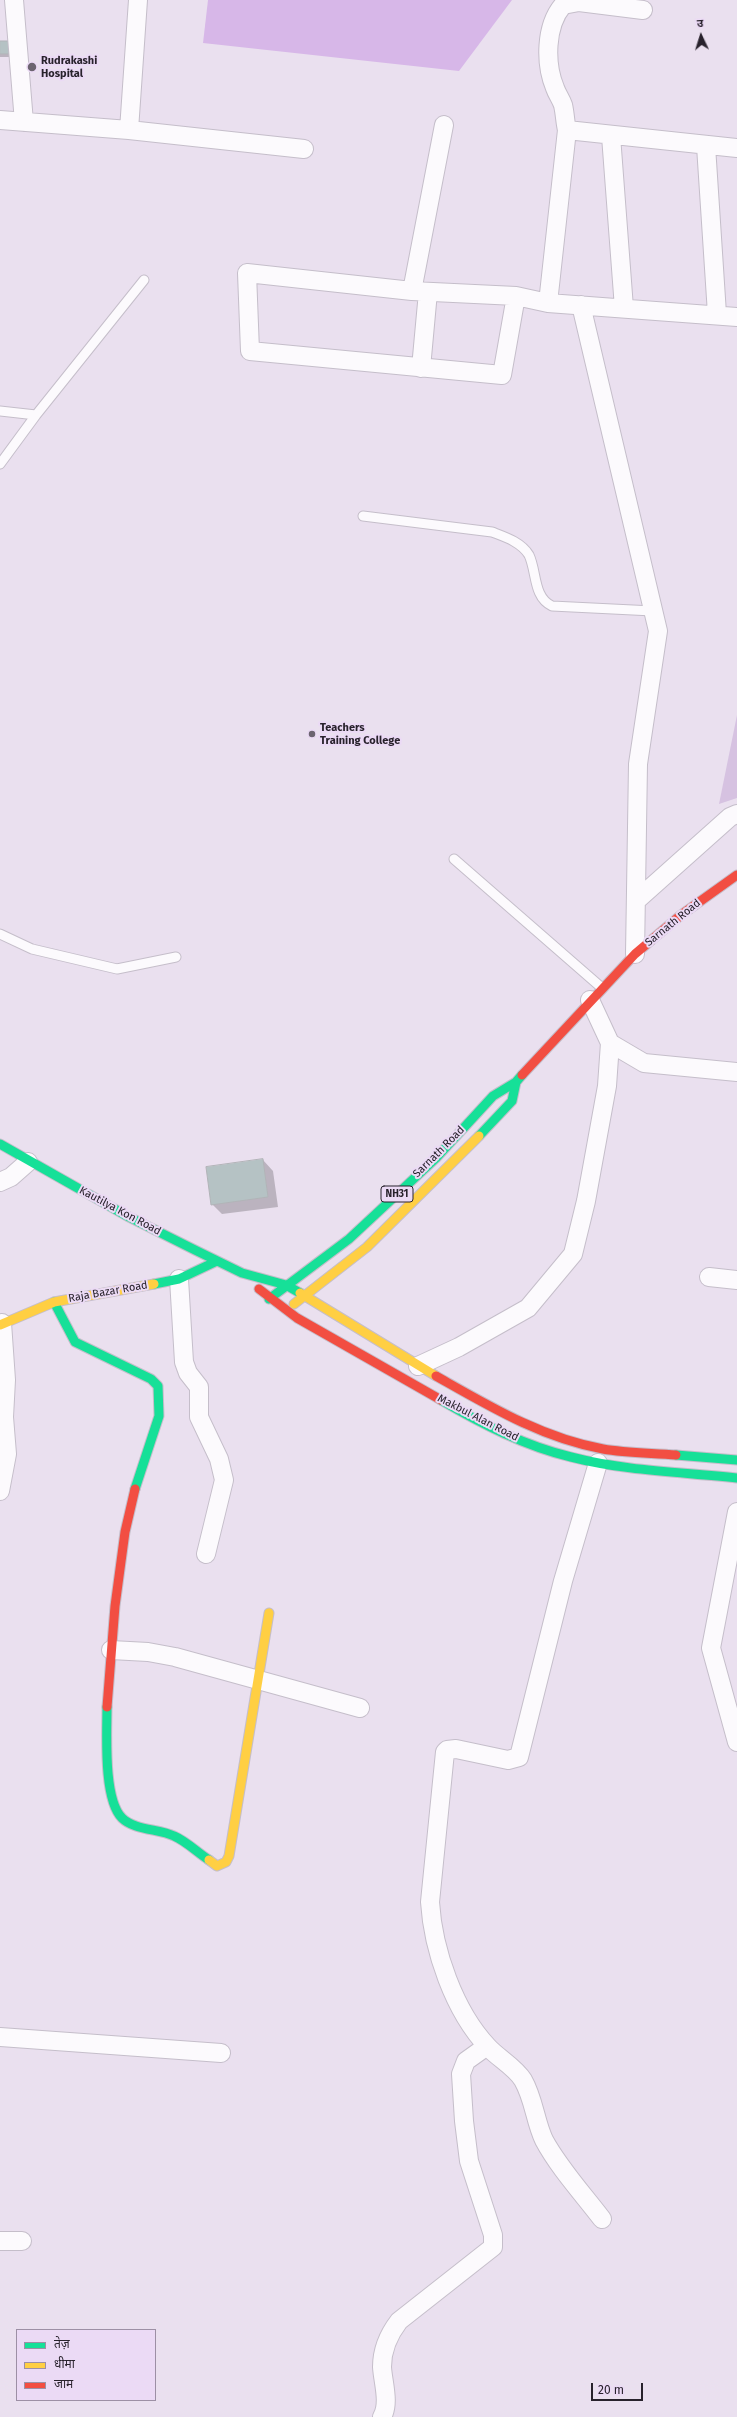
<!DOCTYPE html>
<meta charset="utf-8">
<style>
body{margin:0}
#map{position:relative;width:737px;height:2417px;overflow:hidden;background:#eae0ef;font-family:"Fira Sans","Noto Sans Devanagari",sans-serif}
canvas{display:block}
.legend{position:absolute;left:16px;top:2329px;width:140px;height:72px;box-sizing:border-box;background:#ebdaf5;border:1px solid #9d90a5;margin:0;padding:5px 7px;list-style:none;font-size:12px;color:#28222c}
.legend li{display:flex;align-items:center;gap:8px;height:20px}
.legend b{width:20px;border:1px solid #9d90a5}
.north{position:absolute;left:681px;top:16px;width:40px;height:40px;-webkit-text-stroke:3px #ebdaf5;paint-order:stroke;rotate:356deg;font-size:11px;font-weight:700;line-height:16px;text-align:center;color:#28222c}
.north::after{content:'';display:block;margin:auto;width:14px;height:18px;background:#28222c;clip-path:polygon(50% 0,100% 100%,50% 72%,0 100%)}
.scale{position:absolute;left:591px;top:2383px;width:52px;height:18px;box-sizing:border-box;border:2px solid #28222c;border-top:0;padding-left:5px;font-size:12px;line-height:14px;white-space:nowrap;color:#28222c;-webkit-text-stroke:3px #ebdaf5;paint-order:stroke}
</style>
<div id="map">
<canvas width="737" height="2417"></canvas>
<ul class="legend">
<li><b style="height:5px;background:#16e098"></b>तेज़</li>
<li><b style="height:5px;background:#ffcf43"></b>धीमा</li>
<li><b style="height:5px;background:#f24e42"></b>जाम</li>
</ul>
<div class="north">उ</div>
<div class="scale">20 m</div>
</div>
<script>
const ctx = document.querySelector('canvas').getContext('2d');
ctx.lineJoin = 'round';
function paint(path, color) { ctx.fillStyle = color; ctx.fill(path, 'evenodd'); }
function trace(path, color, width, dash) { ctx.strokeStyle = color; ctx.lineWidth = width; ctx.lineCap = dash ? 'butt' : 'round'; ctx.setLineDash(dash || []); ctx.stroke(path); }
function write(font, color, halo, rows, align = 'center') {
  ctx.font = font + ' "Fira Sans",sans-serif'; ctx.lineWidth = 4; ctx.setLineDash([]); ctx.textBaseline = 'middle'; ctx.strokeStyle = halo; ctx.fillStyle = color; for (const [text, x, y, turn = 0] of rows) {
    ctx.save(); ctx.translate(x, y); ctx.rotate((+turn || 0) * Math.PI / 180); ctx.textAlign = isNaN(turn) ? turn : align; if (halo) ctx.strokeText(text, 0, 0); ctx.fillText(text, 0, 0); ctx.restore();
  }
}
paint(new Path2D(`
 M737 715V798L719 804Z`), '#d6c2e1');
paint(new Path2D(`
 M208 0H512L459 71 203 43Z`), '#d7b7e8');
paint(new Path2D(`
 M0 42 13 57H0Z
 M263 1160 273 1171 278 1207 222 1214 212 1204Z`), '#0003');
const building = new Path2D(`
 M0 41H10V54H0Z
 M263 1159 268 1197 211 1205 206 1167Z`);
paint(building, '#b5c2c4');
trace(building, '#b1b3b7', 1);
const lane = new Path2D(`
 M0 411 36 415
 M0 464 36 415 144 280
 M363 516 492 532C505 537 521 542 529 555 537 572 533 597 552 606L653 611
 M454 859 602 988
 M0 934 32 949 117 969 176 957`);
const street = new Path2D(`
 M14 0 24 122
 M0 120 129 130 304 149
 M129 130 138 0
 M567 130 737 148
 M611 136 624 308
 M706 146 717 314
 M412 291 444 125
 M516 296 502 375 250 351 247 273 412 291 516 296 548 303 737 317
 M548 303 567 130C565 122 565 113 563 105 561 99 557 94 555 88 545 64 545 26 563 5L579 2 643 10
 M581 305 658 631 638 764 635 954
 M421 368 428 292
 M637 900 730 817 737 814
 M590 1000 610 1043 644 1063 737 1072
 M0 1182 11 1177 28 1162
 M709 1277 737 1280
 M179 1279 184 1362 188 1373 199 1387V1417L219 1459 224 1480 206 1554
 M418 1366 459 1347 528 1308 573 1254 586 1201 607 1086 610 1043
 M598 1463 563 1581 519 1757 508 1760 456 1749 447 1750 445 1752 430 1902C433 1950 454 2011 488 2047 498 2058 515 2067 523 2080 534 2099 535 2121 544 2140 559 2168 583 2194 602 2219
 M0 1491 7 1454 4 1417 6 1380 2 1323
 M737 1512 711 1648 737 1742
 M111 1650 148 1652 175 1657 360 1708
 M0 2037 221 2053
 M0 2241H22
 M382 2417C390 2403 383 2383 382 2367 382 2350 389 2334 399 2321L493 2247V2235L469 2161 464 2121 461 2074 466 2061 487 2046`);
const fast = new Path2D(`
 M479 1136 512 1101 516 1082
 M0 1144 127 1216 195 1250 242 1273 286 1285 300 1293
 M154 1284 179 1279 217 1261
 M269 1299 349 1239 436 1158 493 1096 516 1082 522 1075
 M54 1302 75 1342 151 1379 158 1386 159 1416 135 1489
 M441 1400C482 1424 525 1446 571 1457 625 1471 682 1472 737 1478
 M676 1455 737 1460
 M107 1707C107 1733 103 1799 122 1818 134 1830 159 1829 174 1836 186 1841 198 1853 209 1860`);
const slow = new Path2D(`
 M300 1293 436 1376
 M294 1304 367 1247 479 1136
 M0 1325 54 1302 154 1284
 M209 1860 217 1866 226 1862 229 1856 269 1613`);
const jam = new Path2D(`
 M522 1075 635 954 681 915 737 875
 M259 1289 297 1318 441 1400
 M436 1376C489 1406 542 1438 603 1449 626 1453 652 1453 676 1455
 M107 1707 115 1606 125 1532 135 1489`);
trace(lane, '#c5beca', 11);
trace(street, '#c5beca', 20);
trace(fast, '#c5beca', 11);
trace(slow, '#c5beca', 11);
trace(jam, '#c5beca', 11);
trace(lane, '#fcfafd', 9);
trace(street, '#fcfafd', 18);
trace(fast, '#16e098', 9);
trace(slow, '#ffcf43', 9);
trace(jam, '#f24e42', 9);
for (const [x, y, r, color] of [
 [32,67,5,"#6c6470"],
 [312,734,4,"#6c6470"]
]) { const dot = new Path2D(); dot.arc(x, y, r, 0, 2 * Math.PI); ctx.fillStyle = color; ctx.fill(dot); trace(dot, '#ebdaf5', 1.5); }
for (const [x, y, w] of [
 [397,1194,32]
]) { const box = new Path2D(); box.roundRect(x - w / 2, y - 8, w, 16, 3); ctx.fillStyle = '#ebdaf5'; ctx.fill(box); trace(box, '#28222c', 1); }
write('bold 10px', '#28222c', null, [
 ["NH31",397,1194]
]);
write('bold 11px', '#28222c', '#ebdaf5', [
 ["Rudrakashi",41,61],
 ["Hospital",41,74],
 ["Teachers",320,728],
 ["Training College",320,741]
], 'left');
write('11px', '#28222c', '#ebdaf5', [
 ["Sarnath Road",673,923,-39],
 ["Sarnath Road",439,1152,-45],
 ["Kautilya Kon Road",120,1211,28],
 ["Raja Bazar Road",108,1292,-10],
 ["Makbul Alan Road",478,1418,27]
]);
</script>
